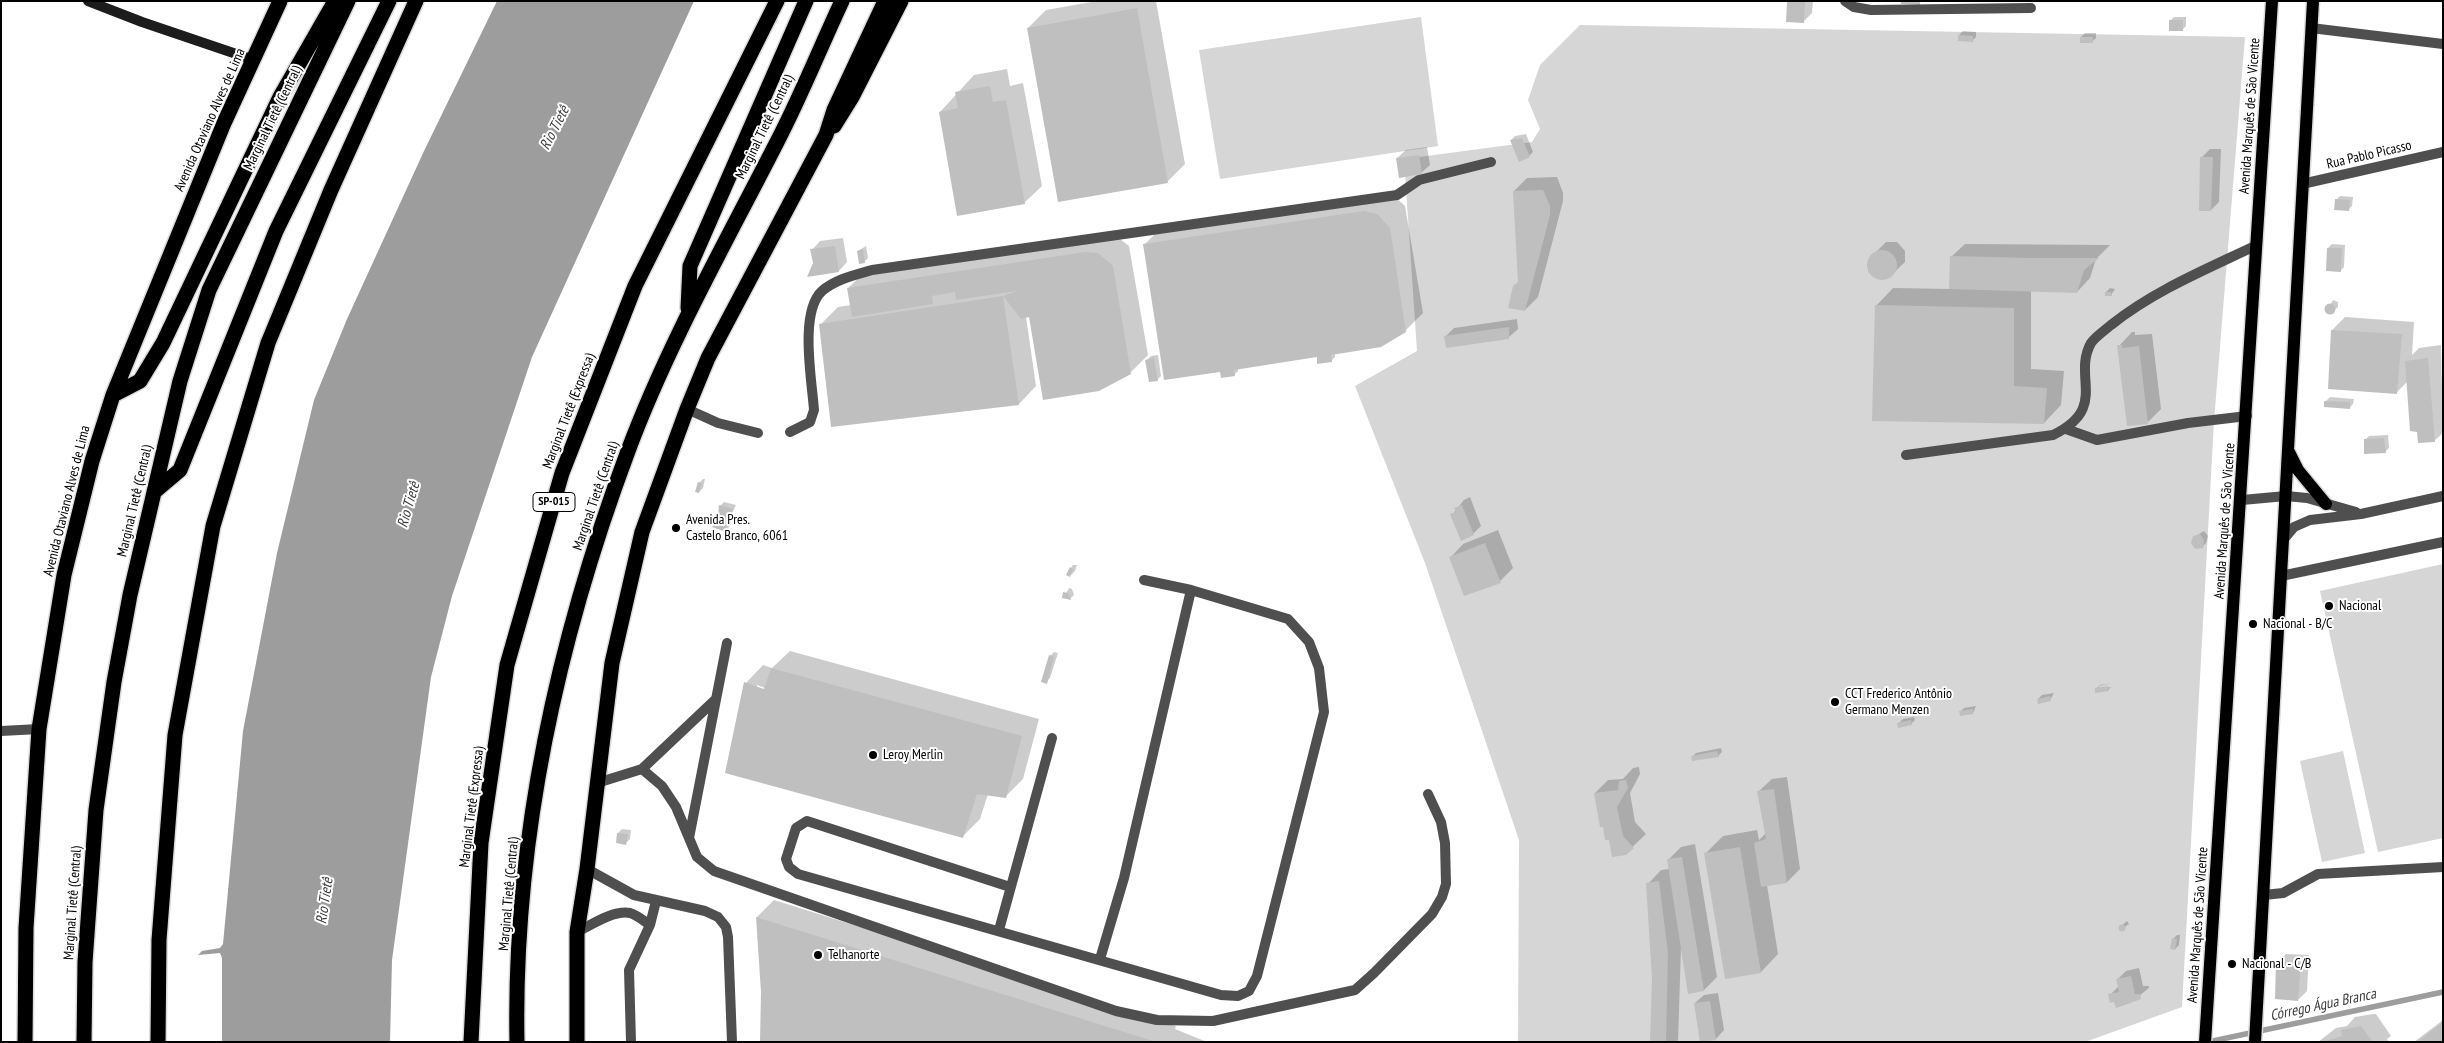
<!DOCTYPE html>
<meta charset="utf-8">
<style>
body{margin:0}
#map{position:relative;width:2444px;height:1043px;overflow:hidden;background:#fff;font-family:"PT Sans Narrow",sans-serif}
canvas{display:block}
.frame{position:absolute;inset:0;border:2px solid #000;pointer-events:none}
</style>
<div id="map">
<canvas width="2444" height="1043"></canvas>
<div class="frame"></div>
</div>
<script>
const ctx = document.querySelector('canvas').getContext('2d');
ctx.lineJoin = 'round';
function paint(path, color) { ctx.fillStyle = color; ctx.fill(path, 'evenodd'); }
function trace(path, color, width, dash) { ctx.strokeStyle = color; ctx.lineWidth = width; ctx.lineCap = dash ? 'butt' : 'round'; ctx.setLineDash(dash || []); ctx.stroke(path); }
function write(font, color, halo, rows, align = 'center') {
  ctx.font = font + ' "PT Sans Narrow",sans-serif'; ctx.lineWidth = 4; ctx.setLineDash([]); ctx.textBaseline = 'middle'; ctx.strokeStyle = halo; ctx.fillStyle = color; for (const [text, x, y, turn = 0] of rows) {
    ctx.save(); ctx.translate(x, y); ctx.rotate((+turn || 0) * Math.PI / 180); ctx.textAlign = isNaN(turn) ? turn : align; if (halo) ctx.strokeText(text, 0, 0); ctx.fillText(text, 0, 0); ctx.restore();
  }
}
paint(new Path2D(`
 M1421 17 1438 146 1220 179 1199 50Z
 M1580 25 2245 37 2214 421 2182 1007 2085 1042H1518L1519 840 1425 563 1355 386 1417 351 1404 159 1532 142 1540 129 1528 100 1540 65Z
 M2443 564V838L2378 852 2320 591Z
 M2343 751 2365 853 2322 862 2300 761Z`), '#d6d6d6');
paint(new Path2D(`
 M497 1H694L532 357 452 596 431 677 392 960 390 1042H222V958L220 953 198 955 202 951 220 948 223 944 243 731 277 553 314 400 347 319 424 151Z`), '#9d9d9d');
paint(new Path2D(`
 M1097 1H1156L1185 164 1167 182 1028 28 1046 10Z
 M1789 1H1813L1812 13 1803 22Z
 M2174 17H2186V26L2182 30 2170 21Z
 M1963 31 1976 32V37L1972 41 1959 35Z
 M2085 33H2096V38L2092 42 2081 37Z
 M1007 69 1010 86 1023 83 1042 186 1024 203 940 112 974 75Z
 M1526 134 1533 152 1529 156 1511 140 1515 136Z
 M1427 147 1430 165 1421 173 1397 158 1406 150Z
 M2210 149H2221L2219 202 2211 210 2201 158Z
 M1557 177 1563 193V201L1538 297 1525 310 1519 282 1514 191 1527 178Z
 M2340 196 2353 197 2352 206 2348 210 2336 200Z
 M1395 197 1405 206 1423 313 1405 331 1335 353V357L1331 361 1318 356 1238 368V371L1234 375 1221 372 1145 244 1162 227Z
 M1116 236 1129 246 1148 355 1130 373 1030 316 1026 317 1036 386 1019 404 820 325 838 307 851 305 848 288 866 271Z
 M843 238 847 262 839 271 812 250 820 241Z
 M1886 242H1897L1905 251V262L1887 279H1877L1868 271 1870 258Z
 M1965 244 2110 245 2096 259 2090 278 2077 292 2031 290V369L2064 371 2061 405 2044 423 1876 306 1893 288 1951 289V257Z
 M2332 244 2345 245 2344 267 2340 271 2328 248Z
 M866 246 868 258 864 262 858 251Z
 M2110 288 2115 289 2111 295 2106 292Z
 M2333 300 2338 302V307L2331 313 2326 312Z
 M2345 317 2414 322 2412 355 2419 348 2441 345 2443 433 2434 441 2418 431 2408 381 2397 392 2332 330Z
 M1517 319 1518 329 1509 337H1445L1454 328Z
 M2132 332H2135V335L2152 334 2161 409 2148 422 2119 346Z
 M1158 355 1161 376 1157 380 1147 360 1151 356Z
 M2330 397 2354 399 2353 404 2349 408 2326 401Z
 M2388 435 2389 448 2385 452 2365 440 2369 436Z
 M703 479H705L703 488 699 492V483Z
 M1470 497 1481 526 1473 534 1452 515 1464 500Z
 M724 502 736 505 730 518V526L726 530 719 517 720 506Z
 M1498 530 1513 568 1500 581 1450 558 1463 544Z
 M2204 531 2208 536 2206 543 2202 547 2194 537Z
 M1073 565H1077L1075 571 1071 575 1067 574Z
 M1069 588 1072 589 1074 595 1070 599 1064 597Z
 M790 651 1039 719 1023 779 1005 797 988 794 980 819 962 837 746 683 763 665 772 668ZM757 685 770 690 769 692 757 688Z
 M1054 652 1058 653 1050 678 1046 682 1050 656Z
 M2112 683 2099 686V689L2111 687 2108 690 2096 691V689L2100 685Z
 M2054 693 2050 700 2038 699 2042 695Z
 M1976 706 1973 713 1960 712 1964 708Z
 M1914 717 1915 720 1911 724 1899 723 1903 719Z
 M1721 748 1722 752 1718 756 1692 757 1696 753Z
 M1639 767 1640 774 1630 793 1635 822 1646 834 1625 854 1610 838 1604 826 1595 793 1608 780 1623 779 1633 768Z
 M1787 777 1800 869 1787 882 1767 885 1778 954 1761 972 1726 977 1706 853 1723 836 1757 830 1759 840 1766 833 1758 792 1772 779Z
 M622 829 631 830 630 839 626 843 618 833Z
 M1695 844 1717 977 1704 990 1689 993 1681 947 1678 1042H1651L1653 979 1648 884 1661 870 1669 869 1668 860 1681 847Z
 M774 900 1176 1026 1175 1029 1207 1042H762L763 992 757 917Z
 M2127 921 2129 924 2121 930 2120 927Z
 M2177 935H2180L2179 945 2175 949 2173 939Z
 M2286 954 2309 955 2307 991 2298 1000 2278 962Z
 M2139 968 2143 986H2149V988L2130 1003 2117 1007 2110 995 2119 986 2118 979 2126 971Z
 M1718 993 1724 1030 1716 1039 1695 1003 1704 995Z
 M2373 1014H2376L2391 1036 2387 1039 2389 1042H2318L2336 1028 2347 1026 2355 1017Z
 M2443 1020V1042H2414Z`), '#0003');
trace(new Path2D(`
 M2208 1042 2443 992`), '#9d9d9d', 5.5);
paint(new Path2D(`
 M1787 1H1805L1804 23 1786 22Z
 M1901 1H1920V5L1901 4Z
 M1137 8 1168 183 1058 202 1027 28Z
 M2169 20H2183V31H2169Z
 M1958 35 1973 36V42L1958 41Z
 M2080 37H2093V43H2080Z
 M990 86 993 102 1006 100 1025 204 957 216 939 112 958 108 955 92Z
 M1522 138 1530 157 1519 162 1510 140Z
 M1419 155 1422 174 1399 178 1396 158Z
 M2200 157H2213L2211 211H2199Z
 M1543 190 1550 206V215L1525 311 1508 308 1513 286 1518 282 1513 191Z
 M2335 199 2350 200 2349 211 2334 210Z
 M1364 211 1377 214 1390 228 1406 332 1381 347 1331 355 1332 362 1317 364V357L1234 370 1235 376 1221 378 1220 372 1164 380 1143 244Z
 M835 246 839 272 807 277 813 263 810 249Z
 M2327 248H2342L2341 272 2326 271Z
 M863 249 865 263 859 264 857 251Z
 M1867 265a15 15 0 1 1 30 0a15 15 0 1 1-30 0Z
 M1085 252 1098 253 1113 266 1131 374 1099 391 1043 400 1029 317 1021 319 1003 296 1019 405 831 427 819 324 1003 296 1017 291 956 300 955 292 932 296 933 304 852 317 847 288Z
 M1950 256 2030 258H2099L2084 270 2077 293 1949 289Z
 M2105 292H2111L2112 296H2105Z
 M2324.5 309a5.5 5.5 0 1 1 11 0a5.5 5.5 0 1 1-11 0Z
 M1875 305 2014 308V386L2047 388 2044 424 1872 421Z
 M1509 327V339L1446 348 1444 336Z
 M2331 330 2402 334 2397 394 2328 389Z
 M2117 345H2122V348L2139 346 2148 424 2127 426Z
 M1154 358 1158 381 1149 382 1145 360Z
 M2428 358 2435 442 2418 443 2417 432 2410 431 2405 361Z
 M2324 401 2350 402V409L2324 407Z
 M2384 438 2386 453 2364 454V439Z
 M698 482 702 483 699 493 695 492Z
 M719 505 733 509 727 519 726 532 712 527 718 517Z
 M1462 505 1474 535 1461 541 1450 514 1456 512 1454 508Z
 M2200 534 2204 540 2203 548 2195 549 2191 543 2193 536Z
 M1485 543 1501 583 1464 596 1449 557Z
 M1070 567 1073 569 1070 577 1066 575Z
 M1063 592 1068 593 1071 600 1062 598Z
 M1049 655 1054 657 1047 684 1041 682Z
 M771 668 1022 736 1006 798 977 794 963 838 725 773 744 682 764 689Z
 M2108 686 2109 691 2095 693V688Z
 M2050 696 2051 701 2038 704 2037 699Z
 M1973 709V714L1960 716 1959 711Z
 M1911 720 1912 725 1898 728 1897 723Z
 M1717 751 1719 757 1692 761 1691 756Z
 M1626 780 1628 788 1617 807 1623 836 1634 848 1626 855 1612 857 1609 840H1605L1603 827H1600L1594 793 1618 790 1619 781Z
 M1774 789 1787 883 1761 887 1754 843 1766 839 1757 791Z
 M617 833 628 834 626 845 616 843Z
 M1740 847 1761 973 1725 979 1704 853Z
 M1682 857 1704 991 1688 994 1667 859Z
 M1659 881 1668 953 1666 1042H1650L1652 979 1646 883Z
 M756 917 1153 1041V1042H760L761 992Z
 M2118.5 928a3.5 3.5 0 1 1 7 0a3.5 3.5 0 1 1-7 0Z
 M2172 938 2177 939 2175 950 2170 949Z
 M2276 962 2301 963 2298 1001 2275 999Z
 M2131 976 2135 994H2140L2141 999 2116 1008 2114 1002 2110 1003 2108 994 2119 992 2116 979Z
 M1710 1001 1716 1040 1700 1042 1694 1003Z
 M2443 1022V1042H2417Z
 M2361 1026 2373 1042H2322L2342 1036 2341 1030Z`), '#bfbfbf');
const primary = new Path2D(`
 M2289 452 2298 470 2326 504
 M2205 1042 2272 1
 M2255 1042 2313 1`);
const highway = new Path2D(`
 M834 126 852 97 901 1
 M688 308 690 266 806 1
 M113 395 140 381 163 343 280 97 335 1
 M154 492 180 470 276 231 389 1
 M25 1042 26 928 39 729 64 575 92 461 113 395 224 123 280 1
 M84 1042 85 962 96 810 114 682 130 595 180 381 209 290 348 1
 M158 1042 159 940 175 735 213 526 268 343 331 190 416 1
 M471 1042 481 843 507 665 562 473 635 286 777 1
 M517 1042C513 841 558 638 628 451 668 344 725 244 777 142 801 96 820 48 842 1
 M577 1042V932L587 869 612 663 642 532 687 409 708 358 826 135 834 110 885 1`);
trace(primary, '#dbdbdb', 15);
trace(highway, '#dbdbdb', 18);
trace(new Path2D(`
 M1845 1 1854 7 1871 10 2031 8
 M687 409 718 423 758 433
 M2066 429 2097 440 2188 423 2247 416
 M790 432 810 422 814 410C812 381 799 312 822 291 836 279 855 275 872 270L1397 195 1419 180 1491 162
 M1906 455 2053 435C2109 408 2072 377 2091 343 2095 337 2105 330 2111 325 2155 290 2207 269 2257 245
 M2281 576 2443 542
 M642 769 662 786 676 807 697 857 714 871 1116 1011 1157 1020 1213 1021 1355 990 1374 973 1432 914 1442 897 1446 884 1445 843 1441 822 1428 794
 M597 783 642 769 715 700
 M689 838 727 643
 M587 869 634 895 705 911 718 917 726 927 728 937 732 1042
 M1010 887 807 821 796 828 786 859 789 867 798 874 1221 995 1238 996 1249 991 1257 976 1324 712 1319 668 1309 642 1288 619 1191 590 1144 580
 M2264 895 2283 893 2318 874 2443 867
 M999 930 1052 738
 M577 932C591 925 613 910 630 913 637 915 644 921 650 925
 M1100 959 1124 878 1191 590
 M631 1042 629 970 650 925 656 901`), '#4f4f4f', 10);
trace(new Path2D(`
 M2311 28 2443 44
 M2302 184 2443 152
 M2242 500 2286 496 2307 498 2356 512
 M2283 540 2294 527 2310 520 2361 514 2443 496
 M1 731 39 729`), '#4f4f4f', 10);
trace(new Path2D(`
 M88 1 142 22 254 60`), '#1c1c1c', 10);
trace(primary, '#000', 12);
trace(highway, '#000', 15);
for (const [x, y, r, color] of [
 [676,528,5,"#000"],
 [2329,606,5,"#000"],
 [2253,624,5,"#000"],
 [1835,702,5,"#000"],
 [873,755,5,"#000"],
 [818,955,5,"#000"],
 [2232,964,5,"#000"]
]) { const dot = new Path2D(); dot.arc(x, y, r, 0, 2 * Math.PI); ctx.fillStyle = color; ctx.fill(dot); trace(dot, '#fff', 2); }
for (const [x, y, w] of [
 [554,502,42]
]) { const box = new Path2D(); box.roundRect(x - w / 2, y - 9.5, w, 19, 4); ctx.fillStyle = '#fff'; ctx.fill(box); trace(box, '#000', 1); }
write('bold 12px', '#000', null, [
 ["SP-015",554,502]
]);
write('14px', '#000', '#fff', [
 ["Avenida Marquês de São Vicente",2250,116,-86],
 ["Marginal Tietê (Central)",273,118,-64],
 ["Avenida Otaviano Alves de Lima",210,120,-66],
 ["Marginal Tietê (Central)",765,127,-64],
 ["Rua Pablo Picasso",2369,155,-13],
 ["Marginal Tietê (Expressa)",569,411,-69],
 ["Marginal Tietê (Central)",596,496,-71],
 ["Avenida Otaviano Alves de Lima",67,501,-76],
 ["Marginal Tietê (Central)",135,501,-77],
 ["Avenida Marquês de São Vicente",2225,521,-86],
 ["Marginal Tietê (Expressa)",472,807,-83],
 ["Marginal Tietê (Central)",509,894,-85],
 ["Marginal Tietê (Central)",73,903,-86],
 ["Avenida Marquês de São Vicente",2198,925,-86]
]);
write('14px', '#000', '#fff', [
 ["Avenida Pres.",686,520],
 ["Castelo Branco, 6061",686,536],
 ["Nacional",2339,606],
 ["Nacional - B/C",2263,624],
 ["CCT Frederico Antônio",1845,694],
 ["Germano Menzen",1845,710],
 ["Leroy Merlin",883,755],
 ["Telhanorte",828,955],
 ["Nacional - C/B",2242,964]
], 'left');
write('italic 15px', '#3e3e3e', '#fff', [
 ["Rio Tietê",555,128,-63],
 ["Rio Tietê",409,505,-74],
 ["Rio Tietê",325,901,-82],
 ["Córrego Água Branca",2323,1005,-12]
]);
</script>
